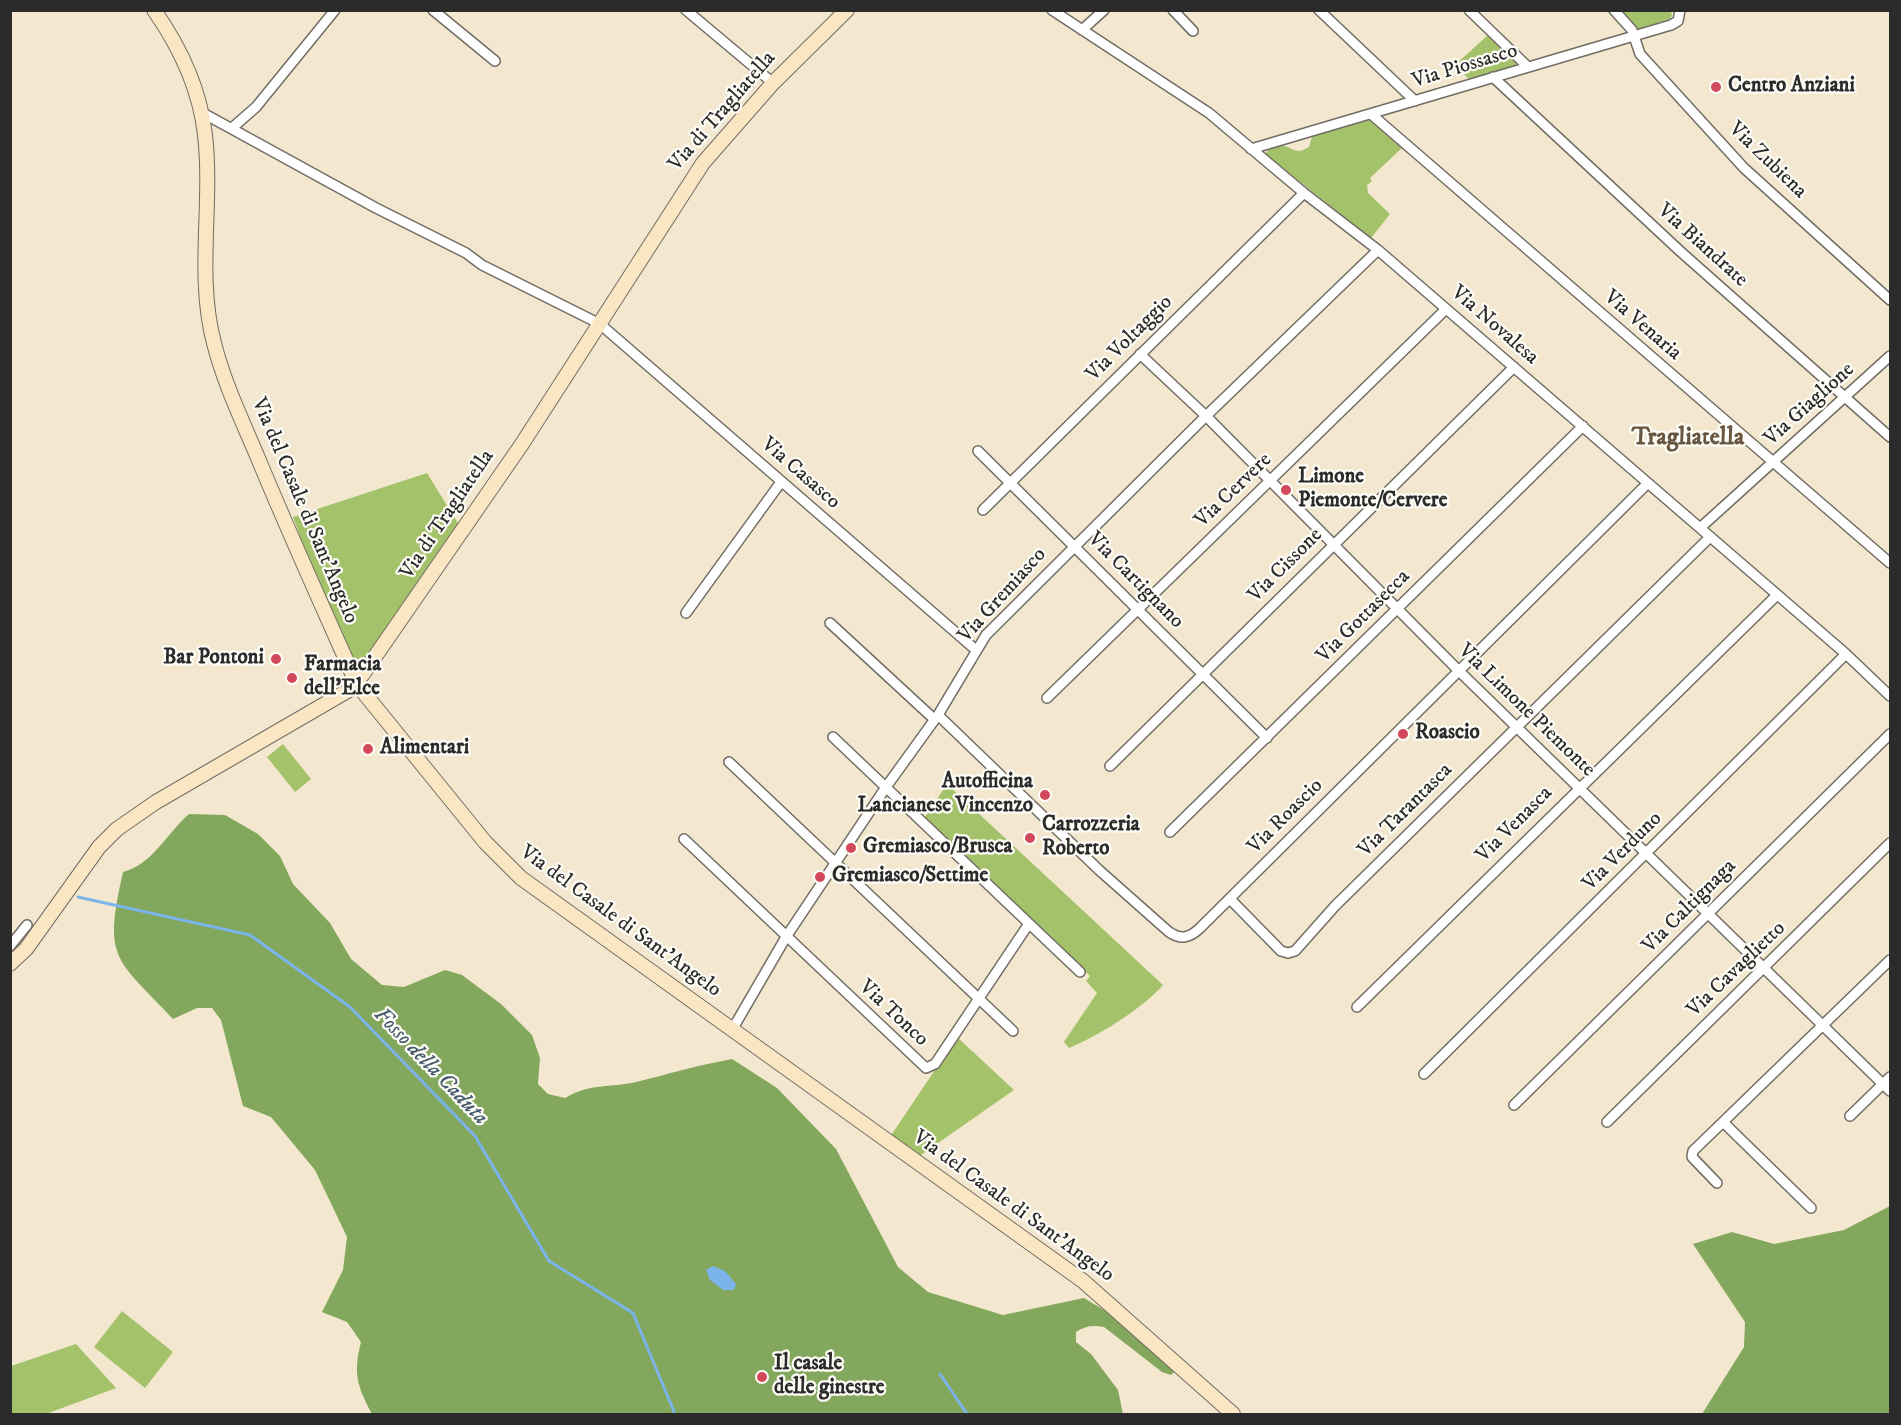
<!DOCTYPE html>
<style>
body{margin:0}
#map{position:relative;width:1901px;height:1425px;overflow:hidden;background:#f3e8cf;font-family:"IM FELL DW Pica",serif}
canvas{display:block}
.frame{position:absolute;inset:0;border:12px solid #2b2b2b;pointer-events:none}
</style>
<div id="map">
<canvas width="1901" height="1425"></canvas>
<div class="frame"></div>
</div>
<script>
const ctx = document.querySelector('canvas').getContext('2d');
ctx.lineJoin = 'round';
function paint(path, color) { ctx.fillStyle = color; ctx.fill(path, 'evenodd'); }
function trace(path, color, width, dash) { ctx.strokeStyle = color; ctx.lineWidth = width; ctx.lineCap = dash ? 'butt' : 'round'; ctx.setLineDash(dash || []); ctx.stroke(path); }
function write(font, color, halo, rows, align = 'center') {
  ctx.font = font + ' "IM FELL DW Pica",serif'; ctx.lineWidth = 4.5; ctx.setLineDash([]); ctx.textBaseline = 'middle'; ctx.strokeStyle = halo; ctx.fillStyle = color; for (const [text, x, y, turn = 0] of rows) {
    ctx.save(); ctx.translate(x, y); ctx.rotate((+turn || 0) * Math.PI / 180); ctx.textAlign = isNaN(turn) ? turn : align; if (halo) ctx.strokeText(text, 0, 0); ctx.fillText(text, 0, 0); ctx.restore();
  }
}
paint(new Path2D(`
 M1621 11H1671L1672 16 1669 19 1639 29Z
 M1488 35 1515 60 1516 65 1470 80 1455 65Z
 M1369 120 1403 147 1370 178 1372 181 1367 185 1368 193 1390 214 1371 238 1265 154 1270 148 1280 145C1294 147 1295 156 1309 147L1312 137 1317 134Z
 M427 473 459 525 360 668 357 667 323 599 293 517Z
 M283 744 311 779 295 792 267 757Z
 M947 784 1163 985C1142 1009 1098 1036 1069 1048L1064 1042 1097 993 1086 981 1090 976 925 817Z
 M957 1037 1014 1090 918 1157 890 1137Z
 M122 1311 173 1352 145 1388 94 1347Z
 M76 1344 116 1388 46 1414H11V1366Z`), '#a4c269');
paint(new Path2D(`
 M189 814 225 815 258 834 280 856 293 884 330 923 351 959 382 985 404 987 445 970 462 975 501 1004 532 1035 540 1058 538 1084 548 1094 565 1098C590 1083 609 1088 636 1082 668 1074 699 1065 732 1059L777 1088 836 1149 898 1267 928 1292 1003 1315 1084 1298 1112 1315 1175 1371 1171 1375 1162 1372 1104 1327C1093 1325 1085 1326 1076 1332V1342L1091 1354 1118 1390 1123 1414H372C357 1386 353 1373 361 1342L347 1322 322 1312 343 1270 347 1237 315 1170 271 1117 243 1106 221 1020 212 1008H197L173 1019C115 957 103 960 123 872 153 864 166 834 189 814Z
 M1890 1206V1414H1702L1744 1347 1745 1322 1693 1244 1732 1232 1774 1244 1844 1230Z`), '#83a85d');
paint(new Path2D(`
 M713 1266 725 1271 736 1284 734 1290H723L710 1280 706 1270Z`), '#7bb4eb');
trace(new Path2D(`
 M78 897 250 935 350 1007 475 1136 549 1261 633 1313 675 1414
 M940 1374 967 1414`), '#7bb4eb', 3);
const street = new Path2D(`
 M433 10 495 61
 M686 10 773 83
 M1052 10 1209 113 1304 193 1378 250 1846 654 1890 696
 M1173 10 1193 31
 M1319 10 1415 101
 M1469 10 1527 66
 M1614 10 1632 30 1640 54 1744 168 1890 300
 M1082 30 1104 10
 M1493 77 1681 252 1890 437
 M201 112 376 208 466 253 482 265 600 324 976 650
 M1371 114 1890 563
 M232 128 256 107 335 10
 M1251 149 1671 25 1678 21 1680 10
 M1140 354 1206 416 1458 670 1890 1091
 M978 451 1267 738
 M983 510 1304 193
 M1700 528 1890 356
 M686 613 781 482
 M830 623 934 719
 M1047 698 1446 309
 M938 715 1099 870 1169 932C1181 940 1189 938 1199 929L1648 483
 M833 737 1080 972
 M729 762 1013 1031
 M1110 766 1514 367
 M1170 832 1583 426
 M684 839 926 1068 935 1064 1028 925
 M1230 899 1281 951 1288 953 1295 951 1335 906 1710 537
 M10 946 27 925
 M1357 1007 1777 595
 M732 1030 786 937 886 787 938 715 986 635 1206 416 1378 250
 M1424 1074 1846 654
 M1514 1105 1890 734
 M1850 1116 1890 1077
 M1607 1122 1890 843
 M1723 1122 1811 1208
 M1717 1183 1692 1157 1693 1151 1890 960`);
const secondary = new Path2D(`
 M154 10C180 47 200 90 205 135 213 204 196 275 214 343 224 383 242 420 258 458 289 533 323 608 356 682L364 693 485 842 521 878 1083 1281 1233 1414
 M10 964 26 949 99 847 117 829 156 802 349 690 363 674 522 444 703 163 773 83 847 10`);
trace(street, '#716d64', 12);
trace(secondary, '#716d64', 16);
trace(street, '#fff', 9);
trace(secondary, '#fbe6c4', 14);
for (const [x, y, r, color] of [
 [1716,87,6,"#d1495b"],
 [1286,490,6,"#d1495b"],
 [276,659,6,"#d1495b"],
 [292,678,6,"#d1495b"],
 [1403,734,6,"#d1495b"],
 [368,749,6,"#d1495b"],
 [1045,795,6,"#d1495b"],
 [1030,838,6,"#d1495b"],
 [851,848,6,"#d1495b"],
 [820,877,6,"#d1495b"],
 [762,1377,6,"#d1495b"]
]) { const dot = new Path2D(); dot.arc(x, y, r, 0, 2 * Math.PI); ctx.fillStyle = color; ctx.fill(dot); trace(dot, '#fdfcf7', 2); }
write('21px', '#2b2b2b', '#fdfcf7', [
 ["Via Piossasco",1465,67,-17],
 ["Via di Tragliatella",723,112,-49],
 ["Via Zubiena",1767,161,44],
 ["Via Biandrate",1702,246,42],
 ["Via Novalesa",1494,326,41],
 ["Via Venaria",1642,326,41],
 ["Via Voltaggio",1130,339,-45],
 ["Via Giaglione",1810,405,-42],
 ["Via Casasco",800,474,41],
 ["Via Cervere",1234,491,-44],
 ["Via del Casale di Sant'Angelo",304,511,67],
 ["Via di Tragliatella",448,515,-56],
 ["Via Cissone",1286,566,-45],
 ["Via Cartignano",1135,581,45],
 ["Via Gremiasco",1003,596,-48],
 ["Via Gottasecca",1364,617,-45],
 ["Via Limone Piemonte",1526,711,44],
 ["Via Tarantasca",1406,811,-45],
 ["Via Roascio",1286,817,-45],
 ["Via Venasca",1515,825,-45],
 ["Via Verduno",1623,852,-45],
 ["Via Caltignaga",1690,907,-45],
 ["Via del Casale di Sant'Angelo",620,922,36],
 ["Via Cavaglietto",1737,970,-44],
 ["Via Tonco",893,1014,43],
 ["Via del Casale di Sant'Angelo",1013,1207,36]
]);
write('bold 21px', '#2b2b2b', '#fdfcf7', [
 ["Centro Anziani",1728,87],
 ["Limone",1298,478],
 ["Piemonte/Cervere",1298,502],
 ["Bar Pontoni",264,659,"right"],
 ["Farmacia",304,666],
 ["dell'Elce",304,690],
 ["Roascio",1415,734],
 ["Alimentari",380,749],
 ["Autofficina",1033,783,"right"],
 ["Lancianese Vincenzo",1033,807,"right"],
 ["Carrozzeria",1042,826],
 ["Roberto",1042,850],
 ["Gremiasco/Brusca",863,848],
 ["Gremiasco/Settime",832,877],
 ["Il casale",774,1365],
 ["delle ginestre",774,1389]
], 'left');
write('italic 22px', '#475b6e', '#fdfcf7', [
 ["Fosso della Caduta",430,1067,46]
]);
write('bold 24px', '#695641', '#fdfcf7', [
 ["Tragliatella",1688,439]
]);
</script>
